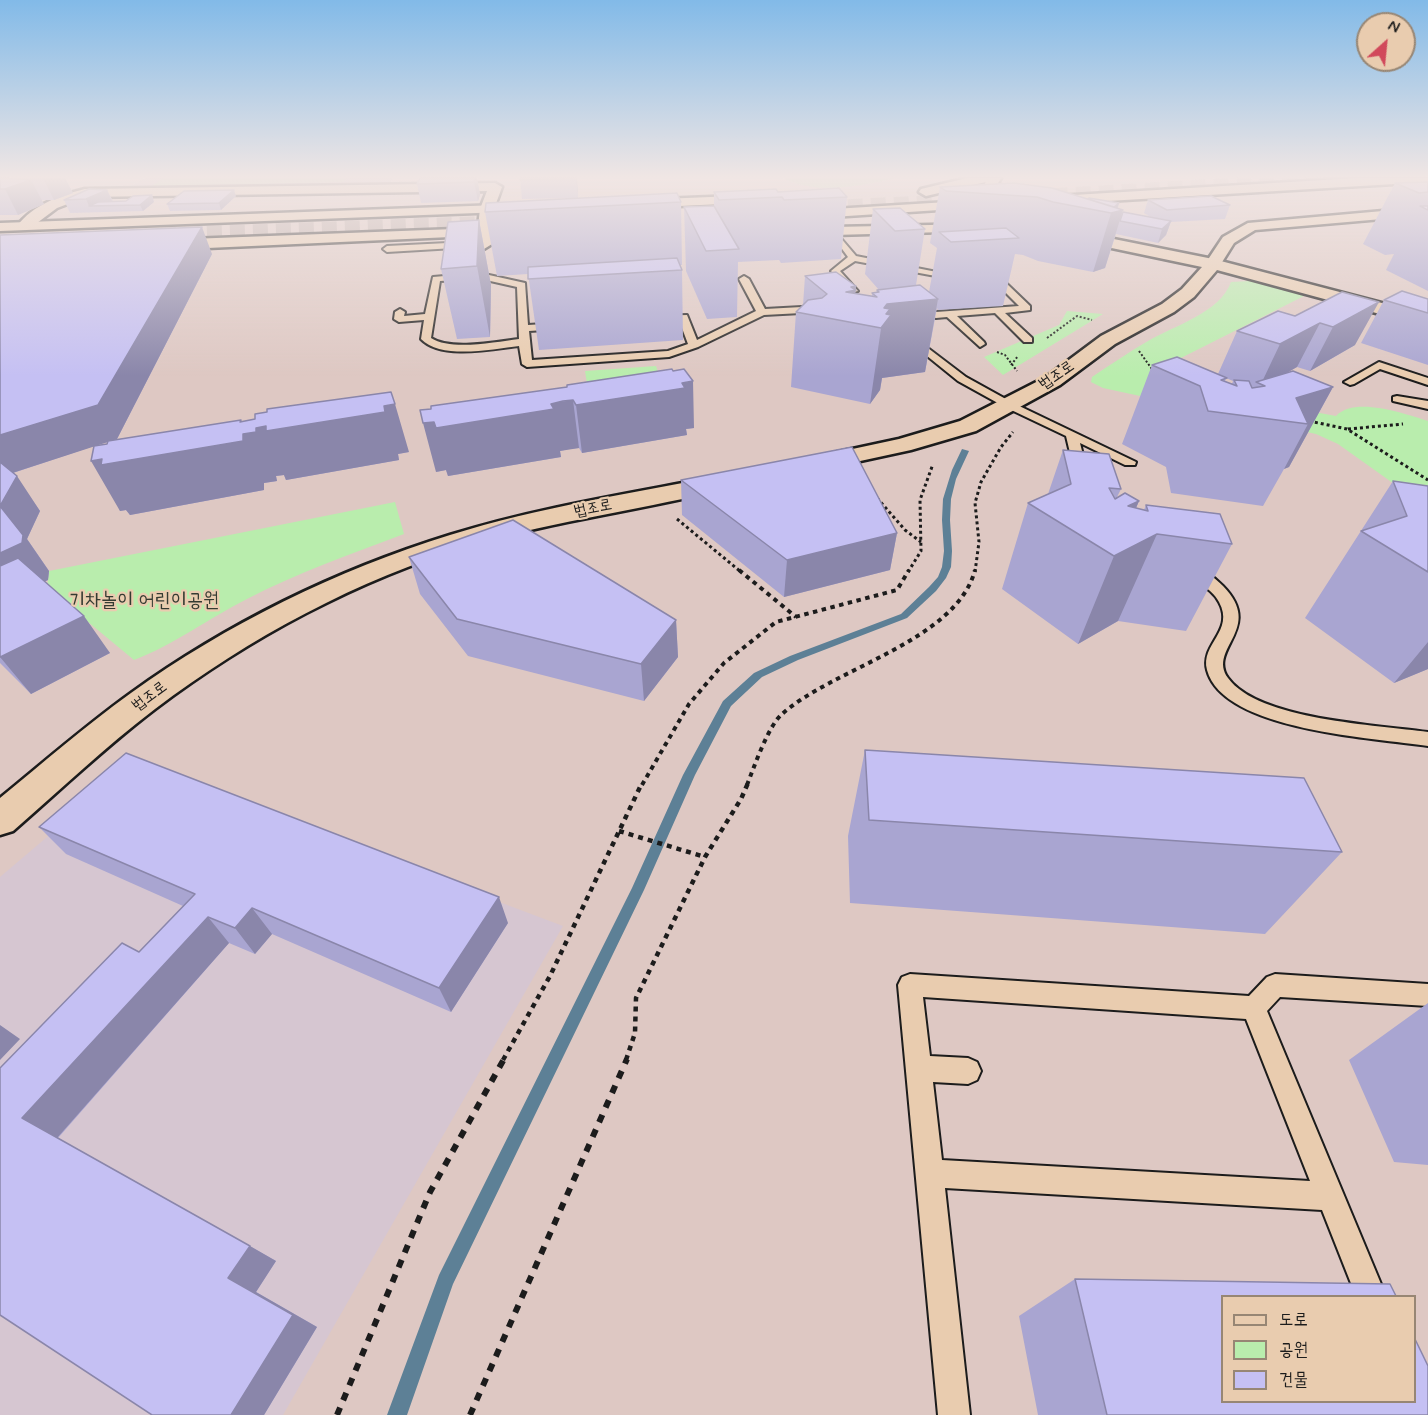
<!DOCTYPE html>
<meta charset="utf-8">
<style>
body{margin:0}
#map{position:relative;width:1428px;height:1415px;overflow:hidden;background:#dec8c3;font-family:Mynerve,"Poor Story",sans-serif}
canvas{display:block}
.legend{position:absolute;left:1221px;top:1295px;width:195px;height:108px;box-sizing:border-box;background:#e9ccaf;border:2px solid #978674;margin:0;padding:8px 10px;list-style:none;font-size:18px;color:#1c1c1c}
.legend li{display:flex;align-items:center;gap:12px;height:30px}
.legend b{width:30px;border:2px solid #978674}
.north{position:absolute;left:1356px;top:12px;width:60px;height:60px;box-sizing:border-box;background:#e9ccaf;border:2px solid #978674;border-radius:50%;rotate:27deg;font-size:16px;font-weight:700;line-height:24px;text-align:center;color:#1c1c1c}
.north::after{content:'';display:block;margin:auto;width:21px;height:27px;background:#d1495b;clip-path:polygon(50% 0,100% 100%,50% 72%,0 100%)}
</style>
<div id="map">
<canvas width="1428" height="1415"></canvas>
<ul class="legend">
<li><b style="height:8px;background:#e9ccaf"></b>도로</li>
<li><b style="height:16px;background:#b9edad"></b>공원</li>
<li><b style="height:16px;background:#c5c0f3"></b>건물</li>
</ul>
<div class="north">N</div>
</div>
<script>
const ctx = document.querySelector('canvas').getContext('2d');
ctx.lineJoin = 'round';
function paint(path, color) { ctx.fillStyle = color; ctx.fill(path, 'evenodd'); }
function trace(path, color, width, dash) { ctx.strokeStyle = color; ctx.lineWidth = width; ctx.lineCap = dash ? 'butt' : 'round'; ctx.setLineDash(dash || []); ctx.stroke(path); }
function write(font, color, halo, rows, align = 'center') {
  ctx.font = font + ' Mynerve,"Poor Story",sans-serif'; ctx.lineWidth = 4.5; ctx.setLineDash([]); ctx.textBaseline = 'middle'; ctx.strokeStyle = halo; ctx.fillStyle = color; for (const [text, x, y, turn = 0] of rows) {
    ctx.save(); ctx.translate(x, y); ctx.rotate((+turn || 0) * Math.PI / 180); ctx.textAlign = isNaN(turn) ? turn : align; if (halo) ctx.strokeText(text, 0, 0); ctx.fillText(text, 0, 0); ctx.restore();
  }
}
paint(new Path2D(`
 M145 178H393L388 187 123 190Z
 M133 764 563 926 283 1415H0V877Z`), '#d6c6d1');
paint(new Path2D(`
 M163 178H346L343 182 152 186Z
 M783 178H898C863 185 817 196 783 178Z
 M1250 281 1310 293 1171 363 1184 388 1336 416C1355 396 1405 414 1428 421V508L1338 444 1316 434 1103 388 1091 382 1092 377C1110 365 1129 352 1148 341 1173 326 1220 313 1231 282Z
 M1067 311 1103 314 1003 375 984 357 1059 325Z
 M656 366 662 384 588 390 585 371Z
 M395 502 404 534C351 554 297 573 247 599 209 618 174 645 134 660L47 588 49 571Z`), '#b9edad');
paint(new Path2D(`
 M962 449 969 451 956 479 951 499 950 520 952 551 951 567 946 578 936 591 907 618 798 660 762 677 731 706 695 775 644 890 453 1284 407 1415H387L439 1275 632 888 683 775 723 701 754 673 790 656 901 614 929 587 938 577 942 567 944 551 942 520 943 499 952 470Z`), '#5d8096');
trace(new Path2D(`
 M1030 197 1351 178
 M802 209 981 200
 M161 235 493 223`), '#b7a6a2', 15, [15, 8]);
const service = new Path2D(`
 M833 229 856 256 962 277 957 280 855 261 840 271 858 291 850 293 831 271 848 257 829 231Z
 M468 242 471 243V247L387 252 383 249 387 246Z
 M480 273 525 283 528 325 560 323 565 326 560 329 529 331 532 360 668 351 688 344 679 320H656V316L687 315 697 340 756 311 739 279 744 276 749 279 765 309 820 306 825 309 820 312 764 315 698 347 669 357 527 367 522 364 519 346C493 349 441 360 421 339L424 320 399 322 394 319 395 312 400 309 405 312 404 316 425 314 433 277 468 274 471 275V279L440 281 431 338C451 351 495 342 519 339L517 287 477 278 475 276Z
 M984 279 1006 283 1030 306V310L1005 313 1032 338V342H1024L995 313 957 316 984 342 985 344 980 347 947 317 936 318 905 311 910 308 936 312 1019 306 1000 287 981 284 979 282Z
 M920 342 966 377 1013 403 1136 462 1135 465H1125L1080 443 1088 475 1086 478H1076L1066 436 1005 407 958 381 916 347V343Z
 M1379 362 1428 378V385L1380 369 1354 384 1350 385 1344 382Z
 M1397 396 1428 401V409L1393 401V397Z
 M1193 566C1204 569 1215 578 1223 586 1265 629 1207 648 1228 678 1258 720 1378 725 1428 732V746C1376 738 1223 731 1207 670 1200 644 1235 631 1219 602 1211 587 1195 583 1185 571Z
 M910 974 1249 996 1267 977 1275 974 1428 984V1006L1280 997 1267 1011 1386 1296H1356L1322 1210 945 1188 970 1415H938L898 985 902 977ZM923 997 1246 1019 1310 1181 942 1160 933 1082 968 1084 977 1080 981 1071 977 1062 968 1058 930 1056Z`);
const minor = new Path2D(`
 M495 183 502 187 494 209 492 244 484 249 476 244 480 209 487 191 86 197 57 208 29 229H19L17 226C33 205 60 195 85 189Z
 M1428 207V215L1255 230 1234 243 1219 267H1207L1205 264 1223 237 1248 223Z
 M978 224 985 228 983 231 833 235 826 231 833 227Z`);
const tertiary = new Path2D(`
 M1069 230 1213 259 1428 315V327L1217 270 1194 297 1174 312 1115 344 1060 385 976 431 911 450 814 471 806 469 802 464 806 459 899 439 960 421 1046 377 1101 336 1162 304 1182 289 1202 267 1064 238 1061 235Z
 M725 475 734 477 737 482 734 487C647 509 558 520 472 545 358 579 249 638 155 709 105 747 60 790 13 831L0 835V798C43 763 85 726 131 693 227 624 337 570 450 535 540 507 633 493 725 475Z`);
const secondary = new Path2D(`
 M988 178H1001L996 187 997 204 990 208 983 204C982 194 982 187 988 178Z`);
const primary = new Path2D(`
 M967 178H991L990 181 926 196 919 192 921 189Z
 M1357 178H1428V182L1040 205 1033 201 1040 197Z
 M759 195 766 199 764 202 637 208 630 204 637 200Z
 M980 200 985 201 987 204 985 207 801 219 794 215 801 211Z
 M498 205 505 209 503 212 0 231V223Z
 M534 226 541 230 539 233 163 250 155 245 163 240Z`);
trace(service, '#1c1c1c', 4);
trace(minor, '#1c1c1c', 5);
trace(tertiary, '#1c1c1c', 5);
trace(secondary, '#1c1c1c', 5);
trace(primary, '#1c1c1c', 5);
trace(new Path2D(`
 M1047 338 1077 316 1092 320
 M1139 351 1154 372
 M997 352 1005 355 1017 371
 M1011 365 1018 356`), '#1c1c1c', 2, [2, 2]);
trace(new Path2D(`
 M1309 421 1347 429 1428 480
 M1348 429 1403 424
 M877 498 905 530 921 542
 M677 519 741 572
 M908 572 921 551 920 500 933 464
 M975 572 979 542 975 503 981 482 1001 447 1013 432`), '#1c1c1c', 3, [3, 3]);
trace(new Path2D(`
 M739 570 796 617
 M642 785 689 704 724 663 776 622 897 590 909 570
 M747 785C754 767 768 727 781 715 832 668 956 642 975 570`), '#1c1c1c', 4, [4.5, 4.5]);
trace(new Path2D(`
 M619 831 705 857
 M503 1060 550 976 642 783
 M626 1060 635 1033 636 998 705 857 741 799 748 783`), '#1c1c1c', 4.5, [5, 5]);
trace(new Path2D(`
 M337 1415 430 1192 504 1059
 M470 1415 627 1059`), '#1c1c1c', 6, [8, 8]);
paint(service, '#e9ccaf');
paint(minor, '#e9ccaf');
paint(tertiary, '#e9ccaf');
paint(secondary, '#e9ccaf');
paint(primary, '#e9ccaf');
paint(new Path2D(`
 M0 178H65L73 193 54 200H41L44 204 18 215H0Z
 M477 178 480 195 478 201 421 203 417 184Z
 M520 178H577L578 198 522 199Z
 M1428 182V291L1386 270 1394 254 1385 255 1363 244 1395 183Z
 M940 187 1088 199 1119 203 1118 208 1123 212 1152 218 1144 213 1148 200 1230 205 1225 219 1171 222 1166 235 1158 243 1116 234 1105 268 1093 272 1038 261 1023 255 1015 254 1003 306 938 310 937 308 925 372 882 378 880 390 870 404 791 387 796 312 803 305 805 276 856 286 855 294 872 297V293H876L877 290H879L865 274 873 209 925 229 916 285 929 292 937 248 930 243Z
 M107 190 113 201H126L152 195 154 202 143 211 70 213 64 200Z
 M714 192H778L847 197 841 259 781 263 779 260 738 262 737 317 707 319 686 271 684 207 714 206Z
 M236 196 221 210 170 211 167 204Z
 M681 202 682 265H680L682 270 683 340 539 350 528 274 497 276 485 212Z
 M479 220 491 285 490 337 457 339 441 269Z
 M0 235 212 254 117 439 112 440 242 422 409 452 398 454 399 460 286 480 284 475 276 476 277 481 264 483V490L130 515 126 510 120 511 94 446 13 473 40 511 27 539 49 571 48 580 44 582 110 653 31 694 0 663ZM108 442 107 444 94 446Z
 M1342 292 1355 345 1310 371 1297 367 1288 372 1333 387 1289 467 1284 469 1263 506 1171 493 1166 467 1122 444 1152 365 1218 374 1237 331 1295 316ZM1226 378 1233 381 1232 384 1225 381Z
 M1428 299V365L1361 343 1384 300Z
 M567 385 694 428 686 429 687 435 582 453 579 448 569 449 560 451 561 457 448 476 446 470 436 472 567 387Z
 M1063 450 1121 489 1117 497 1139 501 1136 508 1144 510 1146 505 1232 544 1186 631 1118 621 1078 644 1002 589 1028 503 1048 494Z
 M681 480 897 533 890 570 784 597 682 515Z
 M1393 481 1428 486V669L1394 683 1305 618Z
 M409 557 676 620 678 657 644 701 468 656 420 594Z
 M865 750 1342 852 1265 934 850 903 848 836Z
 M39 827 508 923 451 1012 272 934 255 954 229 943 58 1138 276 1261 256 1292 317 1327 264 1415H152L0 1068 139 952 183 906 66 854Z
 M1428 1003V1165L1394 1162 1349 1060Z
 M1075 1279 1428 1415H1038L1019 1316Z`), '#a9a5d1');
paint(new Path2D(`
 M43 178H65L73 193 54 200Z
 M476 178H477L480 195 478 201 474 182Z
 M576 178H577L578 192V198Z
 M31 180 44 204 18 215 5 189Z
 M107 190 113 203 89 206 86 199Z
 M234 190 236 196 221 210 219 203Z
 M152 195 154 202 143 211 140 205Z
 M1119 203 1116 212 1123 210 1105 268 1093 272 1111 213H1107Z
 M479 220 491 285 490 337 477 266Z
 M1171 221 1166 235 1158 243 1162 229Z
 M202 227 212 254 117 439 0 477V435Z
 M856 286 852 323 846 292 851 287Z
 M938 299 925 372 882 378 880 390 870 404 884 308 887 304Z
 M1379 302 1355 345 1310 371 1333 327Z
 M1320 323 1297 367 1264 386 1261 384 1280 344Z
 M693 381 694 428 686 429 687 435 582 453 576 405Z
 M1333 387 1289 467 1284 469 1308 424 1296 398Z
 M573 400 579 448 560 451 561 457 448 476 446 470 436 472 423 423Z
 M395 404 409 452 398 454 399 460 286 480 284 475 276 476 277 481 264 483V490L130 515 126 510 120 511 91 461 243 434 241 420 247 434 256 428Z
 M17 476 40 511 27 539 49 571 48 580 0 601V506Z
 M1139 501 1116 555 1157 534 1118 621 1078 644 1114 556 1128 506Z
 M897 533 890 570 784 597 787 560Z
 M84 616 110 653 31 694 0 657Z
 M676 620 678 657 644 701 641 664Z
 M1428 642V669L1394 683Z
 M499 897 508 923 451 1012 439 988Z
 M252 908 272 934 255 954 235 928Z
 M208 917 229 943 57 1138 22 1118Z
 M0 1025 20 1039 0 1060Z
 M250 1246 276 1261 256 1292 317 1327 264 1415H231L228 1278Z`), '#8a86aa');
const building = new Path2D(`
 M0 178H6L31 180 5 189H0Z
 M420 178H476L474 182 417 184Z
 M520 178H576L520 180Z
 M1428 182V192L1419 193 1395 183Z
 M1014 183 1052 188 1123 210 1111 213 1053 202 1037 197 946 191 940 187Z
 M839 188 847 197 784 200 782 197 719 200 714 192 776 189 778 192Z
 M89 189 107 190 86 199 64 200Z
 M234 190 219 203 167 204 184 191Z
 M677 193 681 202 485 212 486 203Z
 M152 195 140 205 89 206 98 202 126 201 133 196Z
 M1211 196 1230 205 1167 210 1148 200Z
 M1089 198 1119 203 1114 207 1088 199Z
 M714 206 739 249 706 251 684 207Z
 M1420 206H1428V210Z
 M900 208 925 229 895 231 873 209Z
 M1123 212 1171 221 1162 229 1120 221Z
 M479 220 477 266 441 269 448 222Z
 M202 227 98 405 0 435V235Z
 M1006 228 1019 238 951 242 939 232Z
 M677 258 682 270 528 279V267Z
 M836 272 856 286 851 287 856 290 846 292 877 297 872 293 879 292 877 290 920 285 938 299 887 304 884 308 890 309 886 314 891 315 881 328 796 312 808 300 822 298 827 294 805 276Z
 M1402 291 1428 299V313L1384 300Z
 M1342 292 1379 302 1333 327 1320 323 1280 344 1237 331 1278 311 1295 316Z
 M1177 357 1227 378 1221 380 1237 386 1234 380 1249 381 1252 388 1265 386 1256 382 1293 371 1333 387 1296 398 1308 424 1208 411 1200 386 1152 365Z
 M672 369 673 371 684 369 693 381 682 383 685 388 576 405 573 400 563 401 551 404 554 409 436 428 434 422 423 423 420 410 431 409V406L567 387V385Z
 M391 392 395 404 384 406 385 412 266 431V426L256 428V432L243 434V441L101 465 102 459 91 461 94 446 107 444 108 441 241 420 240 422 255 419V414L267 412V409Z
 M852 447 897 533 787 560 681 480Z
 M1063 450 1109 454 1121 489 1109 488 1115 499 1125 493 1139 501 1128 506 1148 511 1146 505 1220 514 1232 544 1157 534 1114 556 1028 503 1071 484Z
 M0 462 17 476 0 506 23 535 22 543 0 553Z
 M1393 481 1428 486V572L1361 531 1407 516Z
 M513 520 676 620 641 664 457 619 409 557Z
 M18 558 84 616 0 657V566Z
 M865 750 1304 778 1342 852 869 820Z
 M126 753 499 897 439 988 252 908 235 928 208 917 22 1118 250 1246 228 1278 293 1315 231 1415H152L0 1315V1068L122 943 139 952 195 894 39 827Z
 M1075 1279 1390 1284 1396 1296H1222V1401H1414V1337L1428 1366V1415H1107Z`);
paint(building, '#c5c0f3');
trace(building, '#8a86aa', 1.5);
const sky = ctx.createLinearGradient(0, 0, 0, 376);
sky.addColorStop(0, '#82bae8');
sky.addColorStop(0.47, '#f0e6e4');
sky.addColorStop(1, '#f0e6e400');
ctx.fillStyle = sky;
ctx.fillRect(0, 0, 1428, 376);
write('16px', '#1c1c1c', '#e9ccaf', [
 ["법조로",1057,376,-34],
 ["법조로",593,509,-11],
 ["법조로",150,697,-36]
]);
write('20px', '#343b32', '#e9ccaf', [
 ["기차놀이 어린이공원",144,602]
]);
</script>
